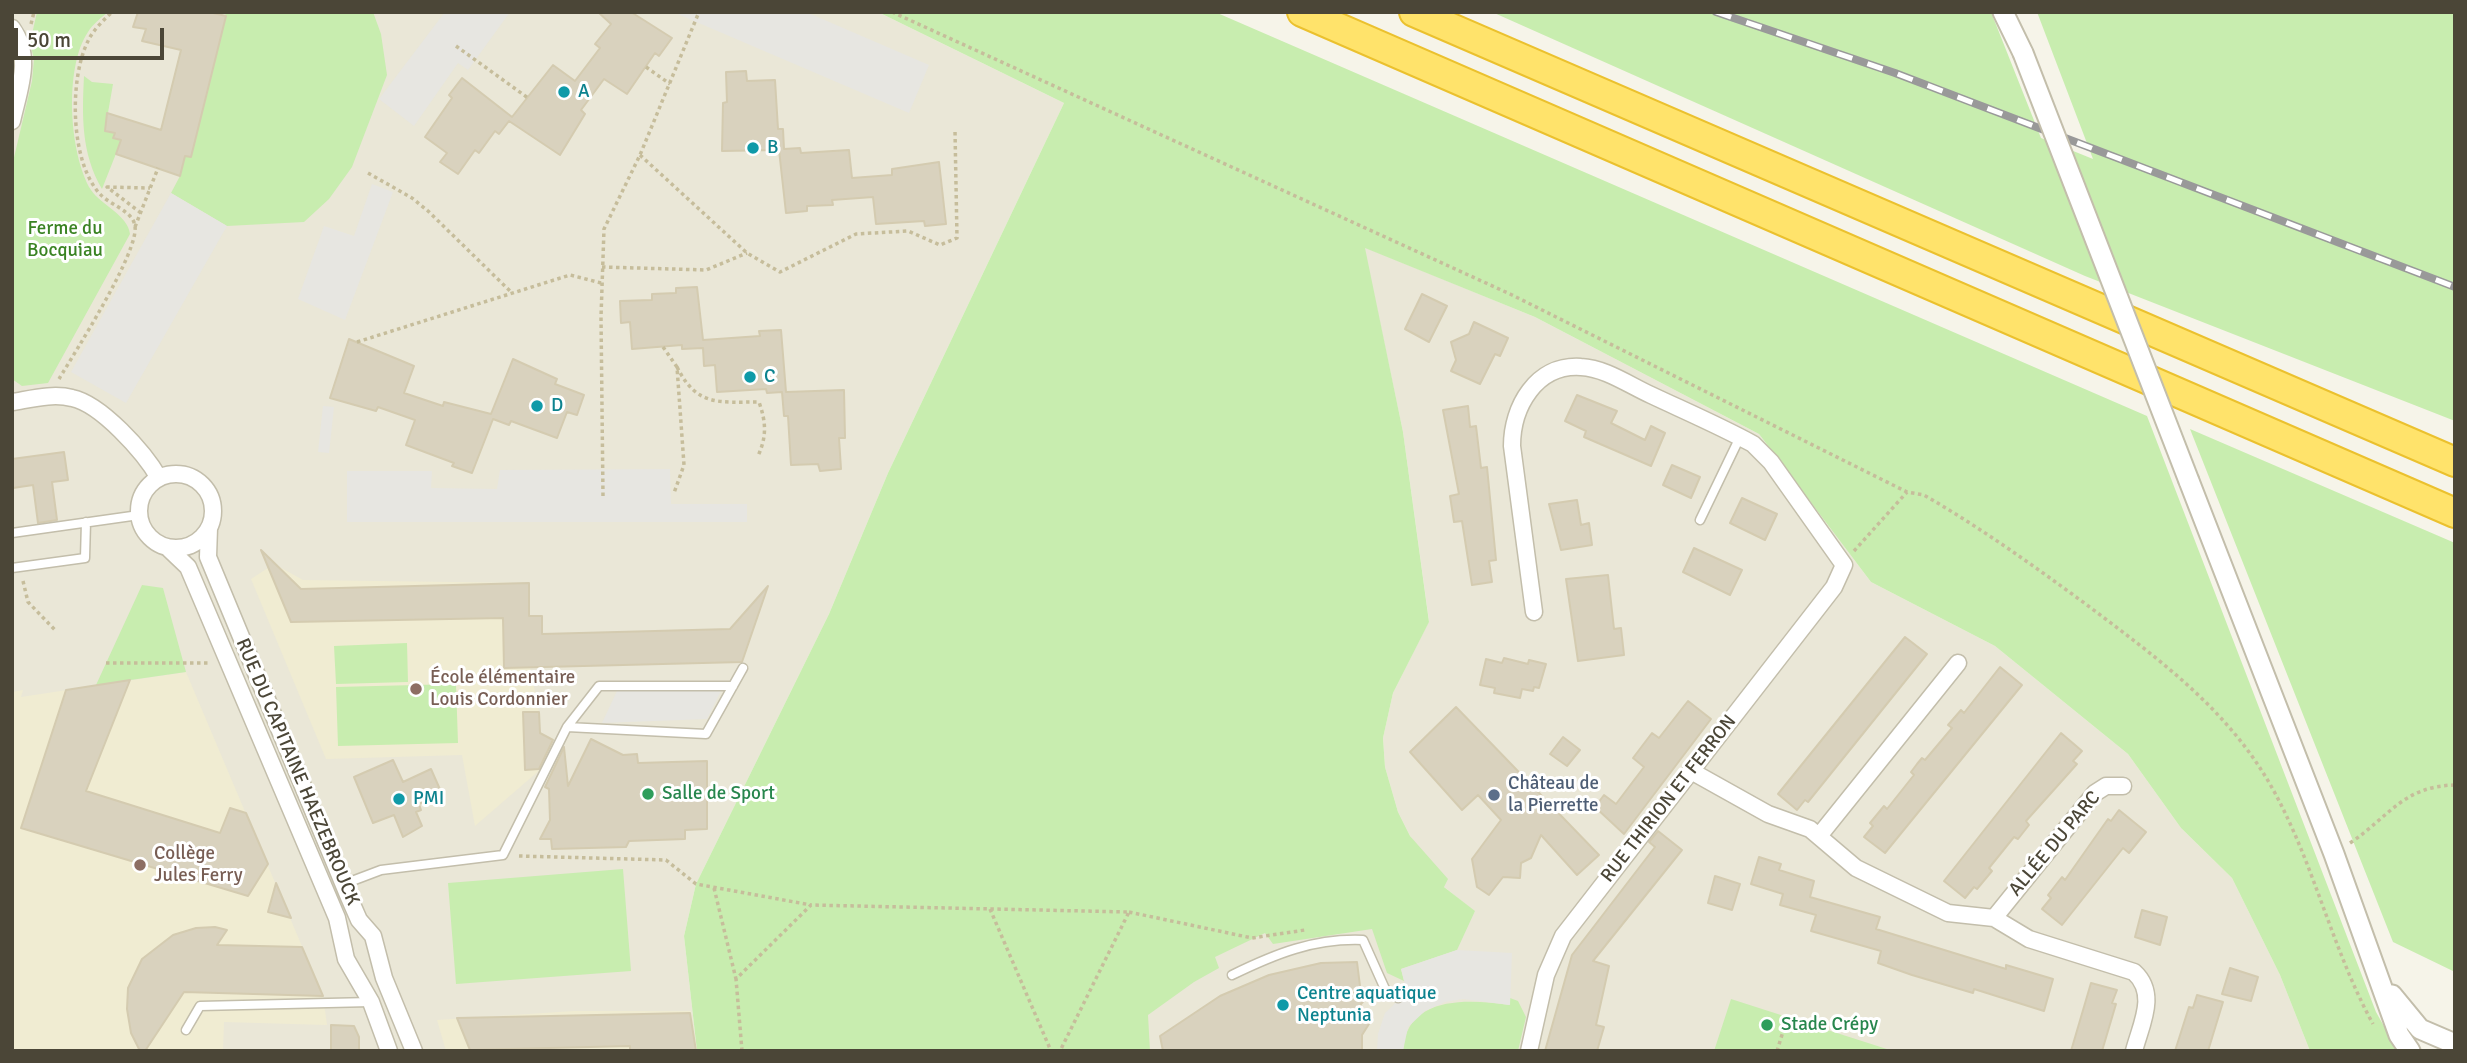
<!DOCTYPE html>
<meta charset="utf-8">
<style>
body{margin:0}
#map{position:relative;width:2467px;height:1063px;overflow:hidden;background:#f6f4e9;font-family:Signika,sans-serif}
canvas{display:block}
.frame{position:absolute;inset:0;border:14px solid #4b4637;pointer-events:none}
.scale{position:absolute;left:14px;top:28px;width:150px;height:32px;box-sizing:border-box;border:4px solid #4b4637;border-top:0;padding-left:9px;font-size:21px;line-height:24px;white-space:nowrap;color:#4b4637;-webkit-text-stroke:5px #fff;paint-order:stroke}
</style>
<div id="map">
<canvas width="2467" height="1063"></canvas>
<div class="frame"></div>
<div class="scale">50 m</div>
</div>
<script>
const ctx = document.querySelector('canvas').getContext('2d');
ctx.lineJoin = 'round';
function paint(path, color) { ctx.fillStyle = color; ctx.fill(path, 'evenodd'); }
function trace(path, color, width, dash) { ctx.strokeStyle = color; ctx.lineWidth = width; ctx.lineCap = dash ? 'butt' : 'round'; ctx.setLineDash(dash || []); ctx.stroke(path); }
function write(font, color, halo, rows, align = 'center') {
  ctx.font = font + ' Signika,sans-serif'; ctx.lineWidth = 6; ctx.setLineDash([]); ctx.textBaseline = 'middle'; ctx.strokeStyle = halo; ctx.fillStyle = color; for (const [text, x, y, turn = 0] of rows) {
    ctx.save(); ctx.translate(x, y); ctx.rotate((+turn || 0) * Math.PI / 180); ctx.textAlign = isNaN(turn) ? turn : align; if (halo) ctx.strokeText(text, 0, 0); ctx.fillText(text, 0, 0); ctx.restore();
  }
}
paint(new Path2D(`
 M12 12H878L1064 103 888 473 829 614 696 884 684 936 697 1051H12Z
 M1364 247 1535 317 1759 434 1871 582 1995 646 2128 754 2181 828 2232 878 2280 975 2310 1051H1094L1212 930 1475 912 1443 886 1410 836 1398 812 1385 767 1383 738 1393 693 1429 621 1403 432Z`), '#eae7d7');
paint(new Path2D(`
 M274 564 303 580 529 583 530 667 539 712 541 769 475 826 462 755 326 759 251 579Z
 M186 672 323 996 327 1025 224 1022 223 1051H12V692L23 690 21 697Z
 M574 1011H691L697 1051H446L437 1020Z`), '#f0ecd2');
paint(new Path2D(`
 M37 12H108C101 18 93 24 88 32 64 67 69 154 91 190 101 205 128 215 130 234L48 383 22 386 12 379V166L32 81 34 59 30 43Z
 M226 12H373L381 34 387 75 352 167 329 199 304 222 227 226 171 193 180 176 185 156 191 157Z
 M878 12H1215L2147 416 2376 1012 2398 1051H2310L2280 975 2232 878 2181 828 2128 754 1995 646 1871 582 1759 434 1535 317 1365 248 1403 432 1429 622 1393 693 1383 738 1385 767 1398 812 1410 836 1448 879 1444 887 1475 911 1457 950 1401 969 1404 981 1387 973 1372 929 1273 944 1265 933 1215 957 1219 968 1194 982 1148 1015 1150 1051H697L684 936 696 884 829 614 888 473 1064 103Z
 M1492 12H1991L2041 138 2093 159 2037 12H2455V421L2085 276Z
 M84 76 92 82 113 84 105 130 115 133 113 138 123 136 102 189C81 153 82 116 84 76Z
 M2190 429 2455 543V972L2393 942Z
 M142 585 163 588 186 672 96 685Z
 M407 643 408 682 336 684 334 646Z
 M456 684 458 743 338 746 336 687Z
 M623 869 631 971 456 984 448 883Z
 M1510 998 1518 1001 1526 1017 1518 1051H1403C1406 995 1469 999 1509 1005Z
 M1731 999 1893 1051H1714Z`), '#c8edaf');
paint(new Path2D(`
 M445 12H510L468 70 458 63 414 126 379 99Z
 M673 12H806L929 65 909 113Z
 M372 184 393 192 345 320 298 299 324 226 354 236Z
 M171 193 227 226 126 403 71 372Z
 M323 406 334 407 329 453 318 452Z
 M670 469 671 504H747V522H347V471H432L431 488 497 489 500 470Z
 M722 689 707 719 602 723 617 691Z
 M1457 950 1512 953 1510 1005 1463 999 1445 1002 1425 1011 1408 1027 1403 1051H1377L1378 1034 1385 1013 1407 992 1401 969Z`), '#e7e6e1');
const building = new Path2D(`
 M138 12H209L226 16 191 157 185 156 180 176 116 154 121 140 113 138 115 133 105 131 107 113 161 130 181 50 142 41 146 29 133 27Z
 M598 12H631L672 38 659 56 655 53 627 94 604 79 581 110 585 114 560 155 509 121 499 134 495 131 479 153 475 150 458 174 440 162 447 153 425 137 452 98 449 95 462 78 512 117 553 65 575 81 600 48 595 44 611 24Z
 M746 71 747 81 775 80 778 129H783L784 149 800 148 801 153 849 150 852 178 892 175V169L939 162 946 224 925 226 924 221 876 224 873 197 832 200 833 205 807 206V211L786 213 779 150 722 151 723 103 727 102 726 72Z
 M697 287 703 340 760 336 759 331 781 330 786 392 844 390 845 438H839L841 469 820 471 818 464 791 465 788 416H784L782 392 767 393 766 389 717 392 715 365 704 366 703 348 682 349V345L632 349 630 322 621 323 620 301 652 300V294L676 293V288Z
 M1422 294 1447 306 1429 342 1405 329Z
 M1474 322 1508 338 1500 356 1495 354 1480 384 1451 371 1456 360 1451 342 1469 334Z
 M349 339 414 366 404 393 443 406 444 402 491 414 513 359 557 379 555 384 584 395 577 415 567 412 557 438 511 421 509 425 493 419 472 473 452 466 454 463 406 445 415 420 378 407 376 411 330 398Z
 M1577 395 1617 411 1611 423 1645 440 1651 426 1665 433 1651 466 1584 437 1586 431 1565 421Z
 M1468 406 1470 427 1476 426 1481 468 1487 467 1496 560 1489 561 1492 582 1472 585 1462 521 1454 522 1450 496 1459 494 1443 410Z
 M64 452 68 480 52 482 57 520 38 523 33 485 13 488 12 459Z
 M1672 465 1700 477 1691 498 1663 485Z
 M1742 498 1777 514 1765 540 1730 523Z
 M1577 500 1581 525 1589 523 1592 545 1561 550 1549 504Z
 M1694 548 1742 570 1730 595 1683 572Z
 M261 550 301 589 529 583V616H542V634L730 629 768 586 742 662 504 668 503 618 291 622Z
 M1608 575 1614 629 1621 628 1624 655 1578 661 1566 579Z
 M1905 637 1927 654 1808 802 1805 800 1797 810 1778 794Z
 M1504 658 1528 664 1529 660 1546 664 1539 688 1534 687 1533 691 1522 689 1520 698 1494 693 1495 688 1480 685 1486 659 1502 663Z
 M2000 667 2022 685 1885 853 1864 837 1873 826 1870 823 1884 806 1887 809 1914 775 1911 772 1917 764 1922 758 1925 760 1952 728 1948 725 1961 710 1964 713Z
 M130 680 86 791 220 833 230 808 246 813 268 864 248 896 21 828 66 690Z
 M1688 701 1711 719 1624 834 1595 807 1604 795 1616 804 1644 767 1633 758 1652 733 1659 738Z
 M1456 707 1599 855 1577 875 1541 835 1531 858 1521 863 1520 878 1503 877 1489 895 1477 887 1472 859 1501 820 1478 795 1462 810 1410 752Z
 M523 712H539L540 733 553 740 539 769 525 770Z
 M2061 733 2082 751 2073 761 2077 764 2026 821 2029 825 2018 839 2014 837 1989 868 1992 871 1977 889 1974 887 1965 898 1944 881Z
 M1563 737 1580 750 1567 766 1550 754Z
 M591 739 623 755 637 754 638 763 707 761V829L685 830V839L629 841 626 847 552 849 551 839H540L550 820 549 789 545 787 564 747 568 786Z
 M393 760 403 782 431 769 442 794 419 804 421 810 416 812 422 826 403 837 394 815 373 823 354 777Z
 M2119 810 2146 832 2129 853 2123 848 2062 925 2042 909 2051 898 2048 895 2062 877 2065 880 2108 819 2111 821Z
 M1658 831 1682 850 1593 961 1609 966 1596 1025 1604 1027 1597 1051H1545L1572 955 1655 847 1649 842Z
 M1759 857 1781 864 1779 870 1814 881 1810 897 1880 917 1876 929 2006 969V965L2053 979 2044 1011 1974 989 1973 993 1912 975 1878 963 1881 951 1811 931 1816 915 1780 905 1783 894 1751 884Z
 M1715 876 1740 884 1732 910 1708 903Z
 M276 883 291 918 268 912Z
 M2142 910 2167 917 2160 945 2135 937Z
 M215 927 227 930 217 945 302 947 323 996 184 992 145 1051H140L131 1033 127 1009 128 988 142 959 173 935 196 928Z
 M1357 962 1360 986 1367 997 1361 1004 1362 1017 1369 1024 1362 1035V1051H1163L1160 1036 1220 996 1269 975 1321 963Z
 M2230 968 2258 977 2251 1001 2222 994Z
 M2091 983 2117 990 2112 1003 2116 1004 2102 1051H2071Z
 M2197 995 2223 1002 2208 1051H2175L2189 1007 2193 1008Z
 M690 1013 696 1051H630V1046L470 1050 457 1018Z
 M331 1025 354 1026 359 1037V1051H331Z`);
paint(building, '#d9d2be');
trace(building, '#d4cbb0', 2);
const service = new Path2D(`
 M1700 520 1740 437
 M12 533 139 515
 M12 568 85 558 86 522
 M733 686H599L567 727 706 734 743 668
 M344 884 381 870 503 855 567 727
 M1232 975C1275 954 1314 938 1363 940L1385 989 1398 998
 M186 1030 200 1006 371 1002`);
const minor = new Path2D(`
 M12 28C33 57 19 89 12 121
 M12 402C31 399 53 393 72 398 101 404 144 452 159 478
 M139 511a37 37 0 1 1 74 0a37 37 0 1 1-74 0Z
 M209 528 208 557 348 895 359 920 373 936 384 978 414 1051
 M167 547 188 567 337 918 346 959 371 1002 389 1051
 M1691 771 1768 814 1810 829 1856 868 1948 913 1994 918 2029 939 2134 972C2158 994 2141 1024 2134 1051
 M1819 836 1958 663
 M1994 918 2095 793 2106 786H2123
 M1529 1051 1546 975 1563 936 1834 587 1844 565 1771 462 1753 444C1720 426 1685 411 1651 395 1629 385 1605 368 1581 367 1536 364 1512 407 1512 446L1534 612`);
const tertiary = new Path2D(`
 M2003 12 2023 53
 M2189 481 2334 854 2399 1035 2410 1051
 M2392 995 2420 1029 2455 1044`);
const motorway = new Path2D(`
 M1302 12 2455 513
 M1414 12 2455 462`);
trace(service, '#c3beab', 11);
trace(minor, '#c3beab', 19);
trace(tertiary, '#c3beab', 23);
trace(motorway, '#ebc12e', 32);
trace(new Path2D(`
 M892 12 1510 294 1907 492 1924 495C1981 528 2034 566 2087 605 2160 660 2232 712 2276 795 2315 868 2333 951 2373 1024
 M31 24 34 12
 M456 46 528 98
 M646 67 670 84
 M640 155 747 253 780 272 856 234 908 231 940 245 957 238 955 131
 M368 173 412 198 428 211 511 292
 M141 213 107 187 150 188
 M135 227 158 168
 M602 267 706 270 747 253
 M357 342 570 275 601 283
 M663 347 677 367 684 465 674 493
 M677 367C697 407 719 402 759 402 766 422 767 436 758 456
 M59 379C75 352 139 252 135 226 133 211 110 205 100 194 70 162 69 79 88 41 93 30 103 21 112 12
 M603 496 601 317 604 229 640 155 699 12
 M1854 551 1907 492
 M23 581 28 602 55 630
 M106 663H209
 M2350 843C2389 817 2403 786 2455 785
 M519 856 666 860 696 884 811 905
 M714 888 736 979
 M990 909 1051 1051
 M1129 912 1252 938 1305 930
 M742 1051 736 979 811 905 1129 912 1060 1051
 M1777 1051 1785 1025`), '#c6bd9b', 3.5, [3.5, 3.5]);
trace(service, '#fff', 8);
trace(minor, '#fff', 16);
trace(tertiary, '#fff', 19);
trace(motorway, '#ffe36b', 28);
const rail = new Path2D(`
 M1716 12 1895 73 2455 287`);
trace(rail, '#999', 8);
trace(rail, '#fff', 5, [16]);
const tertiaryBridge = new Path2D(`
 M2023 53 2189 481`);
trace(tertiaryBridge, '#c3beab', 23, []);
trace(tertiaryBridge, '#fff', 19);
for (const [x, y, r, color] of [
 [564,92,7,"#0f9aa8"],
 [753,148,7,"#0f9aa8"],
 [750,377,7,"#0f9aa8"],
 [537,406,7,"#0f9aa8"],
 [416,689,7,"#8d6e63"],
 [648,794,7,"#2e9e5b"],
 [1494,795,7,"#5c6f8a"],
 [399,799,7,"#0f9aa8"],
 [140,865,7,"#8d6e63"],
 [1283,1005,7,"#0f9aa8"],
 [1767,1025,7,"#2e9e5b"]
]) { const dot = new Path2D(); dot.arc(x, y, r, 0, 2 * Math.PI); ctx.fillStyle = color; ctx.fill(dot); trace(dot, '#fff', 2.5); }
write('19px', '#0d838f', '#fff', [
 ["A",578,92],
 ["B",767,148],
 ["C",764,377],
 ["D",551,406],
 ["PMI",413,799],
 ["Centre aquatique",1297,994],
 ["Neptunia",1297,1016]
], 'left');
write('19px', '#3a8323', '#fff', [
 ["Ferme du",65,229],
 ["Bocquiau",65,251]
]);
write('19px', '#785e54', '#fff', [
 ["École élémentaire",430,678],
 ["Louis Cordonnier",430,700],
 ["Collège",154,854],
 ["Jules Ferry",154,876]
], 'left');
write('19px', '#4b4637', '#fff', [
 ["RUE DU CAPITAINE HAEZEBROUCK",297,772,67],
 ["RUE THIRION ET FERRON",1669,799,-52],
 ["ALLÉE DU PARC",2055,844,-50]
]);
write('19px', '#4e5e75', '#fff', [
 ["Château de",1508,784],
 ["la Pierrette",1508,806]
], 'left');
write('19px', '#27864d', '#fff', [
 ["Salle de Sport",662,794],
 ["Stade Crépy",1781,1025]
], 'left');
</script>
